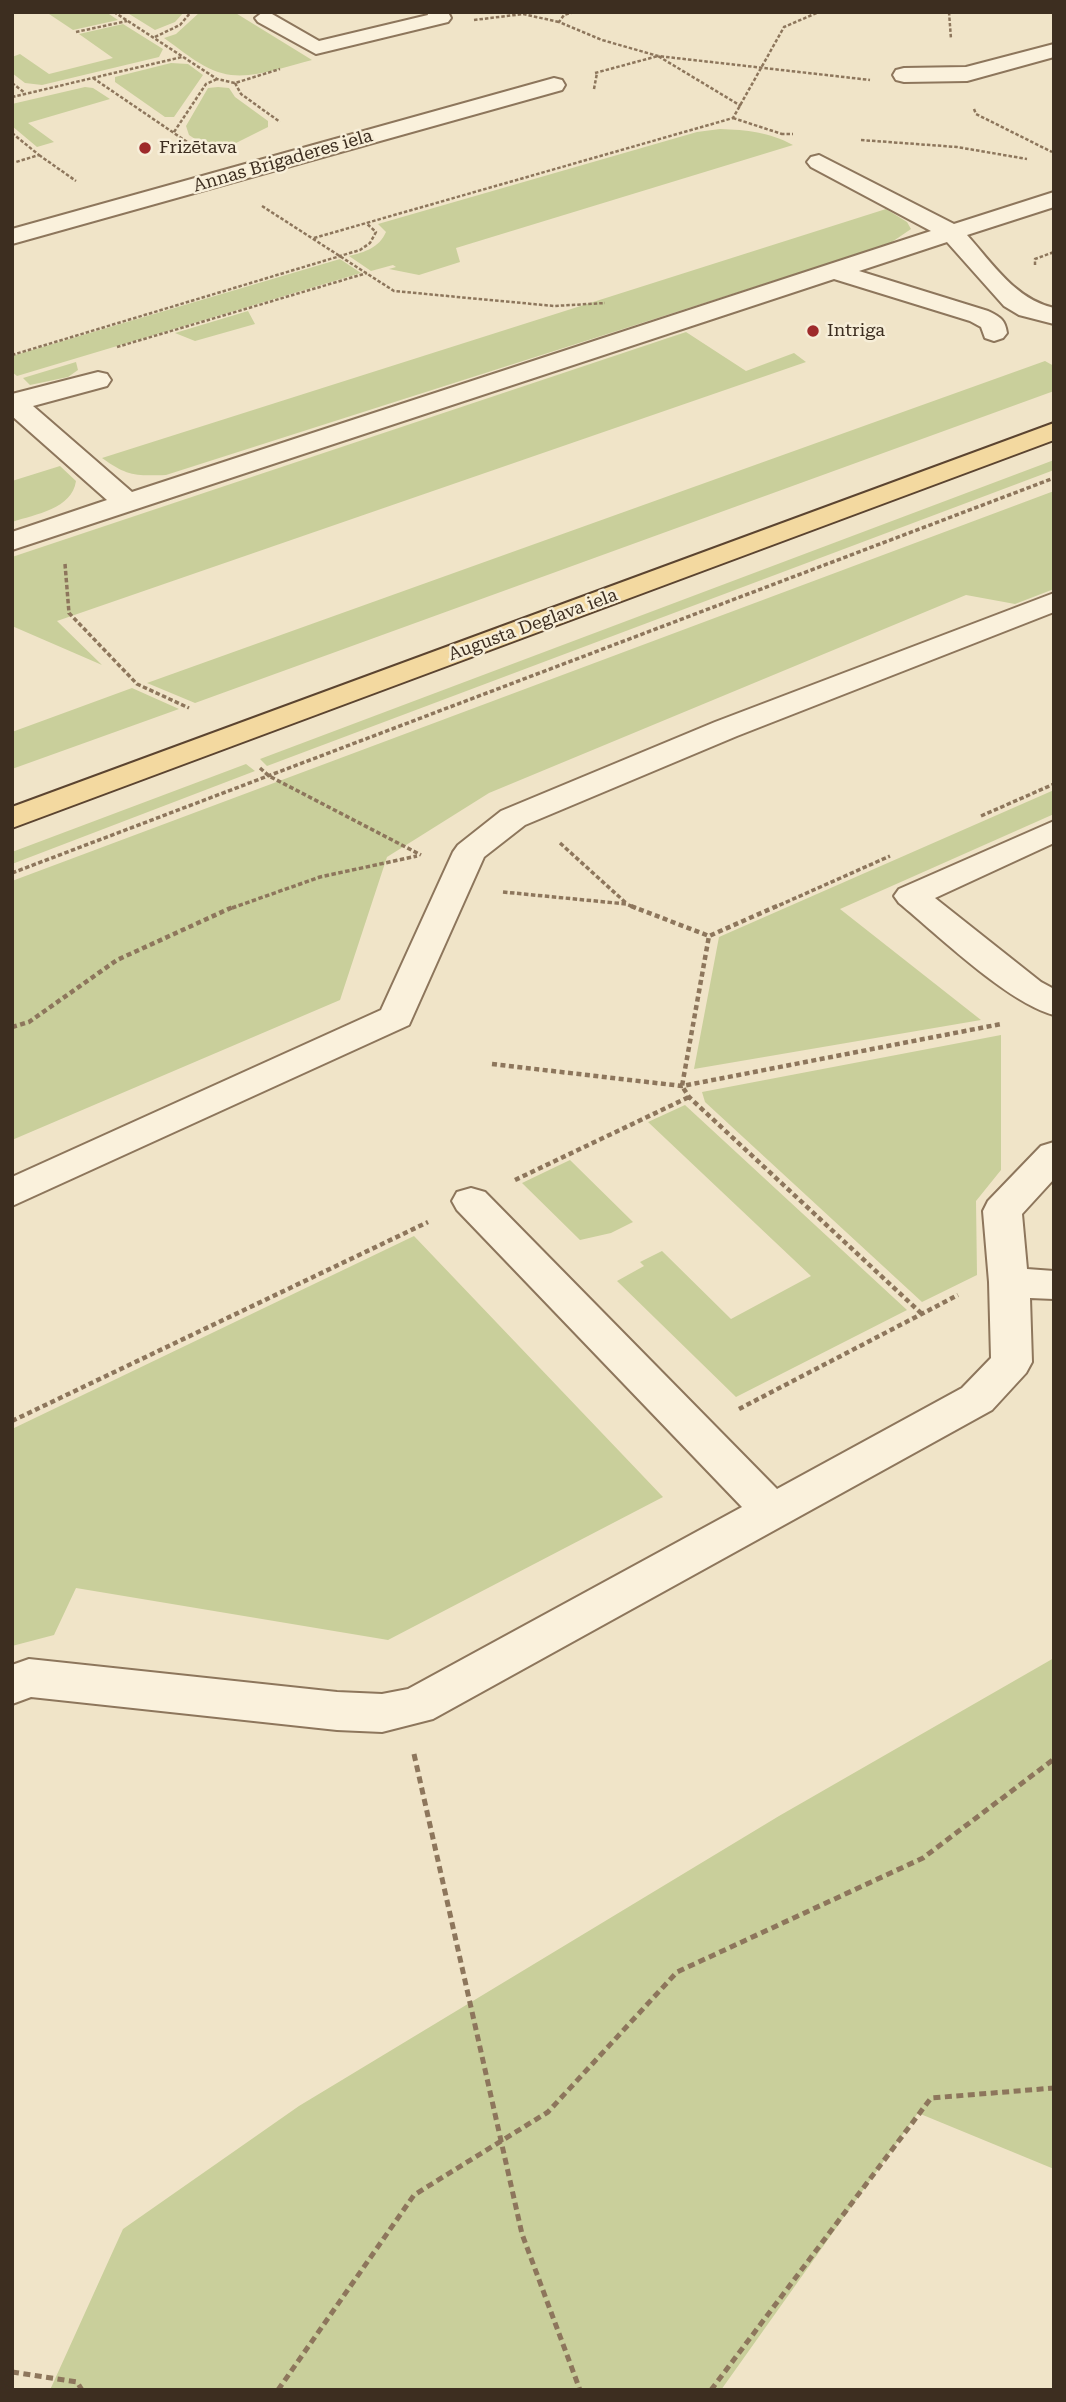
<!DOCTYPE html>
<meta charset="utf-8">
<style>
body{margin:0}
#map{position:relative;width:1066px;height:2402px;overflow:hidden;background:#f0e4c8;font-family:"Roboto Serif",serif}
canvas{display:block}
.frame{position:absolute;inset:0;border:14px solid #3d2e20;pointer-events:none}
</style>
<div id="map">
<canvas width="1066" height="2402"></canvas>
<div class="frame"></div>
</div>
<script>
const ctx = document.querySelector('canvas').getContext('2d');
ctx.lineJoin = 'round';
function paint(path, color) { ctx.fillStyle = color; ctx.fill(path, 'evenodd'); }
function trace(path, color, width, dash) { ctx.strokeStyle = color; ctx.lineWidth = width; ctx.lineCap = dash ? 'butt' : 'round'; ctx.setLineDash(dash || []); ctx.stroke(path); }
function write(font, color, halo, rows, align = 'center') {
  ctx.font = font + ' "Roboto Serif",serif'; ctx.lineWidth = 5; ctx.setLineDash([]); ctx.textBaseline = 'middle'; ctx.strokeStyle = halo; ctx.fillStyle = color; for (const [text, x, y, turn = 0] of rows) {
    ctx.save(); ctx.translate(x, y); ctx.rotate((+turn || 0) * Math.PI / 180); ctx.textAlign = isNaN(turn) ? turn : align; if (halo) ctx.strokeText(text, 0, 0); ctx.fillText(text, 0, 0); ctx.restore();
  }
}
paint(new Path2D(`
 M46 12H106L118 20 73 30Z
 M126 12H184L175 22 155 30Z
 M200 12H234L312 60C287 66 257 78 231 75 206 72 184 52 164 38L176 34Z
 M123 24 163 49 159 57 42 85 25 83 12 73V57L20 54 49 74 113 58 79 34Z
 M171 63 188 64 203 75 174 117H165L115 82V77Z
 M85 87 93 88 110 99 28 123 54 142 37 147 12 126V104Z
 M218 87 229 88 235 97 268 121V127L222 150 213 151 189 135 186 126 208 88Z
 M720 129C747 130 769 132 793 145L456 248 460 262 419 275 389 269 396 267 393 265 371 271 349 256C365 252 379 248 386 232L378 224 697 132Z
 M886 209 907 222 911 229 889 244 166 475C135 476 127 476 102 458Z
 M340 259 361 273 17 376 12 372V356Z
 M248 311 255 324 195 341 175 333Z
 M686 332 746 371 794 353 806 362 57 621 102 665 12 626V557Z
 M1045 361 1054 366V391L195 703 147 683Z
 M76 362 78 370 68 377 30 385 23 378Z
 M1054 460V470L267 766 260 759Z
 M60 466 76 481C72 509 36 514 12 522V481Z
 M1054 491V589L1015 604 966 595 489 793 387 857 340 1000 12 1140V881Z
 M132 688 179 709 12 769V732Z
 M246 764 255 771 12 864V852Z
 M1054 790V814L840 909 981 1020 694 1069 719 937Z
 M1001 1035V1170L976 1201 977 1275 922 1302 705 1102 702 1092Z
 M685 1105 907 1310 736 1397 617 1281 644 1266 640 1262 662 1251 731 1319 811 1276 648 1122Z
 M570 1160 633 1222 611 1233 580 1240 522 1183Z
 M414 1236 663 1497 388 1640 76 1588 54 1635 12 1646V1429Z
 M1054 1658V2169L918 2113 721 2390H50L123 2229 299 2106 779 1816Z`), '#c9cf9b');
const minor = new Path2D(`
 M263 12 272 14 319 41 428 15 427 12H448L451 18 448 22 316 54 258 22 255 18Z
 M1054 44V57L967 81 904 82 896 80 893 75 896 70 904 68 966 67Z
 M554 78 562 80 565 85 562 90 12 244V229Z
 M819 155 954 224 1054 192V207L967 235C993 264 1015 299 1054 308V324L1019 315 1004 306 947 242 859 271 988 311C1000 317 1005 319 1007 333L1003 338 994 341 985 338 981 327 970 321 834 279 12 550V532L107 500 12 416V394L98 372 107 374 111 380 107 386 33 406 132 492 931 231 811 167 807 162 811 157Z
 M1054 593V612L737 736 525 825 484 857 409 1025 12 1206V1177L381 1010 453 852 458 845 501 811 715 722Z
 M1054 821V843L935 898 1041 982 1054 989V1015C1008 1003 938 935 899 903L894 896 899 889Z
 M1054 1142V1179L1022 1214 1027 1269 1054 1271V1299L1030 1298 1032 1362 1026 1373 992 1410 433 1719 382 1732 337 1730 31 1697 12 1704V1665L29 1659 337 1692 382 1694 408 1689 742 1507 457 1210 452 1201 457 1192 471 1188 485 1192 777 1489 962 1388 991 1358 989 1282 983 1211 988 1201 1041 1146Z`);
const major = new Path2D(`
 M1054 423V440L12 828V807Z`);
trace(minor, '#8d765c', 4);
trace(major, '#5b4430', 4);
trace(new Path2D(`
 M114 12 217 79 235 83 280 69
 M574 12 564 15 559 22 602 40 658 56 870 80
 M949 12 951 39
 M474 20 523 14 559 22
 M76 32 127 21
 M155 37 180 25 191 12
 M595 73 658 56 741 106
 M93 78 193 146
 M12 83 25 93
 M235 83 241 94 280 122
 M594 89 597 73
 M12 97 182 57
 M974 109 976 114 1052 152
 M733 118 782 134
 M174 132 206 84 217 79
 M12 133 39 155 16 162
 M781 134H793
 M861 140 957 147 1027 159
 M39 155 76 181
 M262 206 394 291 554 306 605 303
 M314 238 733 118 784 27 819 12
 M1035 265V259L1054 252
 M117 347 367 273
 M12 355 360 250 370 243 376 232 366 223`), '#8d765c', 2.5, [3.5, 2]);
trace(new Path2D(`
 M65 564 69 613 137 684 189 708
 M260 768 269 776 421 855
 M981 816 1054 784
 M560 843 626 903
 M12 873 1054 478
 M503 892 626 904 636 908
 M232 908 320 877 417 856
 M773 908 890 856`), '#8d765c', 3.5, [4.5, 2.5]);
trace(new Path2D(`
 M631 906 709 936
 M777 906 709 936 682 1086 689 1097 922 1314
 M12 1027 29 1022 117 960 235 906
 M492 1064 682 1086 1001 1024
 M515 1180 689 1097
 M739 1409 958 1295
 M12 1421 428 1222`), '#8d765c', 4.5, [5, 3.5]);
trace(new Path2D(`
 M414 1754 522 2234 580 2390
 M12 2372 77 2382 82 2390
 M278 2390 414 2195 548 2112 677 1972 923 1858 1054 1759
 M711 2390 931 2098 1054 2088`), '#8d765c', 5, [7, 4.5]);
paint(minor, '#faf1dc');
paint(major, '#f3d9a0');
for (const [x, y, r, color] of [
 [145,148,7,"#9e2a2b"],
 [813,331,7,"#9e2a2b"]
]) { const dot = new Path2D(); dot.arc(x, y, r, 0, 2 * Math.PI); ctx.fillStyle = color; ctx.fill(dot); trace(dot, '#f7eed8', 2.5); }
write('18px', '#3d2e20', '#f7eed8', [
 ["Frizētava",159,148],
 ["Intriga",827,331]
], 'left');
write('18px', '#3d2e20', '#f7eed8', [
 ["Annas Brigaderes iela",283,161,-16],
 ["Augusta Deglava iela",533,625,-20]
]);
</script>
